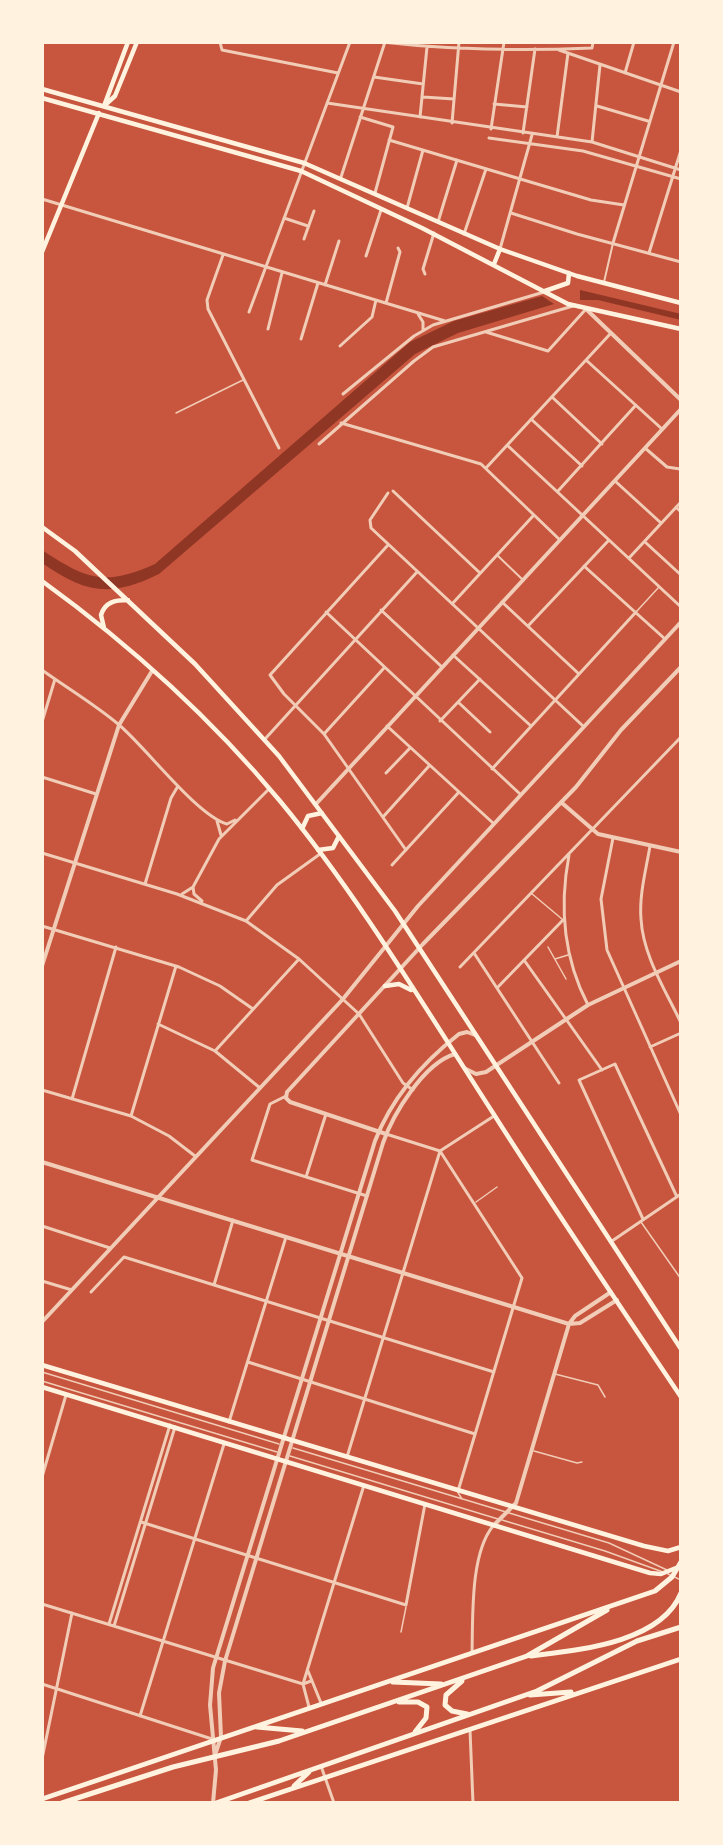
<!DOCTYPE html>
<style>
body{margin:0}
#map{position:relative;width:723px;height:1845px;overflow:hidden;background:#c8553d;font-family:"Source Sans 3",sans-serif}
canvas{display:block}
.frame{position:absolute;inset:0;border:44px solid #fff3e0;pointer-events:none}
</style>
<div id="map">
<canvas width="723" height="1845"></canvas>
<div class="frame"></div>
</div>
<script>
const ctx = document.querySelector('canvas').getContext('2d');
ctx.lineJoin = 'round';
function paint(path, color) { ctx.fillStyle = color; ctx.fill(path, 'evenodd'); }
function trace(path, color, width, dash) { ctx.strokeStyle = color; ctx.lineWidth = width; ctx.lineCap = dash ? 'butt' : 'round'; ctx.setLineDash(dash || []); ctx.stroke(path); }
paint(new Path2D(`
 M580 290 681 314V320L598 300H580Z
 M542 296 554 304 458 333 415 354 159 574C110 598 85 593 42 563V550C86 579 104 587 155 564L410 342 454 321Z`), '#8f3625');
trace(new Path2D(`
 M176 413 243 380
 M636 612 659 587
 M531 893 562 919
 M548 947 566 979
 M555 959 568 955
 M476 1202 497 1187
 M641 1222 681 1279
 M42 1372 279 1444
 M555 1374 598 1385 605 1397
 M42 1381 277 1452
 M293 1448 609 1543 667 1570
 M534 1451 577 1463 582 1462
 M290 1456 498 1519
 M457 1491 462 1499
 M502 1520 605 1551 663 1572
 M668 1574 681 1580
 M401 1632 406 1607`), '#f1ccb7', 1.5);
trace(new Path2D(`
 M604 282 613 243
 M497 555 523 580`), '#f1ccb7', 2);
trace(new Path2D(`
 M220 42 222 50 338 73
 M382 42C451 50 522 51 592 48L593 42
 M559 50 681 92
 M625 73 634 42
 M374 77 423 84
 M423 97 454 99
 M327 103 592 142 681 170
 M494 104 527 107
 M597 106 648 121
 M360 117 393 127 375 193
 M420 117 427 47
 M452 123 459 42
 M491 129 504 42
 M523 133 535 49
 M557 137 568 53
 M489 138 583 151 681 179
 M389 140 591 200 624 205
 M592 142 600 65
 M341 177 385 42
 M42 199 445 321
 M407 208 423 150
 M511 213 577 234 681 262
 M284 218 308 226
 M438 222 457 160
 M464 234 486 169
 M304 239 314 211
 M613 243 674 42
 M500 249 532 135
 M649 253 681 150
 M223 255 207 300 208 309 279 448
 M366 256 381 210
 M425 274 423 269 434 233
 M325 285 339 241
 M386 303 400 252 398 248
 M249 312 350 42
 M418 314 423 322V329
 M268 329 282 273
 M486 332 548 351 586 309
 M301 339 318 283
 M340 346 372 317 376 300
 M586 360 662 429
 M343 394 414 336 433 325 544 292
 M552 397 602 444
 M531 419 582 466
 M341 423 481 464 560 540
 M319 444 414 361 433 347 573 306
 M507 445 681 607
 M645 448 667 467 680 469
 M486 468 611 333
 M615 481 661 523
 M393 491 480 573
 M558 491 636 405
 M388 493 370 520 371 528 583 726
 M676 507 681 512
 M645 542 681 575
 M388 545 270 675 284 694 324 734 406 850
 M629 558 681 502
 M584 566 665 639
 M502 602 579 674
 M452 604 533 516
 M381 610 442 667
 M326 612 520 794
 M528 626 609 540
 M453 655 531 726
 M42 670C67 688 94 704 118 724 145 746 196 815 227 824L235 820
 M458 702 490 732
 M440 721 480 679
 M42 722 55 679
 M387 726 493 823
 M324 734 384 668
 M265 739 417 572
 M492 769 636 612
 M386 773 410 748
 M42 777 96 794
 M383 817 429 766
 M217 821 221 835
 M613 838 601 899 607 950 681 1115
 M650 846C646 870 639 895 641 919 643 956 666 991 681 1023
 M42 853 177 894 246 921 299 959 359 1014 403 1083 413 1090
 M569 855C559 908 563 957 588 1005
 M392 865 459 792
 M145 884 171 798 178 786
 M193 887 194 894 202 901
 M182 894 193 887 219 839 269 789
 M681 901V926
 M246 921 277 885 320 854
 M42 926 179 967 220 986 253 1009
 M474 953 559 1083
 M524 960 602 1070
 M460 967 681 737
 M497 988 563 920
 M158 1024 215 1051 260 1088
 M650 1047 681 1033
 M215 1051 299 959
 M42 1090 131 1116 169 1136 195 1156
 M286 1096 270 1104 252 1160 367 1196
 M72 1099 116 947
 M131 1116 176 966
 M386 1134 440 1151 522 1278 458 1491
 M306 1177 326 1114
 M643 1219 579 1080 615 1064 677 1197
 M42 1226 110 1248
 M612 1241 681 1194
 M42 1281 72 1290
 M214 1285 233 1220
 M91 1292 124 1257 494 1372
 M248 1362 475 1434
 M229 1422 286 1237
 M347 1457 440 1151 494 1116
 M42 1477 66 1395
 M141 1522 406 1605 425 1504
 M42 1604 303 1684 311 1681
 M109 1624 170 1425
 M114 1626 175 1427
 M472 1653C473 1618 470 1554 493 1526
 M308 1671 321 1703
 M42 1684 212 1739
 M309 1707 303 1684 364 1485
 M140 1716 224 1444
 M470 1730 473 1803
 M42 1759 72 1613
 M321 1766 334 1803
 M258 1801 267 1803`), '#f1ccb7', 3);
trace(new Path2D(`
 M586 309 681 400
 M562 803 598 834 681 852
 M316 804 681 409
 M42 966 119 725 152 671
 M464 1068 476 1074 486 1072 588 1005 681 961
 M386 1134 290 1102 286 1098 287 1092 423 944 576 787 621 730 681 667
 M42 1162 569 1324 580 1323 617 1300
 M42 1322 343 999 418 906 681 622
 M494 1525 516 1503 569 1324 575 1316 611 1292
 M216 1752 221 1737 219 1693 225 1661 383 1143C393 1114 424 1063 455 1054
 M213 1803 216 1770 210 1705 213 1668 375 1141C392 1097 422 1063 459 1034L467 1032 475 1035`), '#f1ccb7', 4);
trace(new Path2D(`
 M42 89 304 163 500 249 577 276 681 303
 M42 98 301 171 422 228 568 304 681 329
 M104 106 115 96 137 42
 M104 106 128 42
 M42 252 99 113
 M494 264 500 249
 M545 291 568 283 569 273`), '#fff3e0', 4.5);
trace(new Path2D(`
 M42 527 75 551 195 664 279 756 395 911 681 1349
 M42 581C129 644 211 718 280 801 360 898 425 1008 493 1113 554 1209 618 1303 681 1397
 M104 628 101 615C105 602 115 600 128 600
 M302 829 308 816 322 813
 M318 850 333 848 339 836
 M385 986 399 984 411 990
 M42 1365 644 1546 668 1551 681 1547
 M42 1387 650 1573 661 1574 676 1568`), '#fff3e0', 4.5);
trace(new Path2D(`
 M531 1656C578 1650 661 1643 681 1593
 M462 1681 446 1695 445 1705 452 1711 467 1714
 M393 1682 441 1684
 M530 1695 571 1692
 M399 1702H418L427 1707 426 1718 415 1732
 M257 1727 302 1731
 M294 1786 309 1772
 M42 1799 655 1591 672 1577 681 1562
 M62 1803 173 1767 279 1741 527 1656 607 1610
 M216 1803 537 1691 637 1641 681 1627
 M249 1803 681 1659`), '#fff3e0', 5);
</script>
